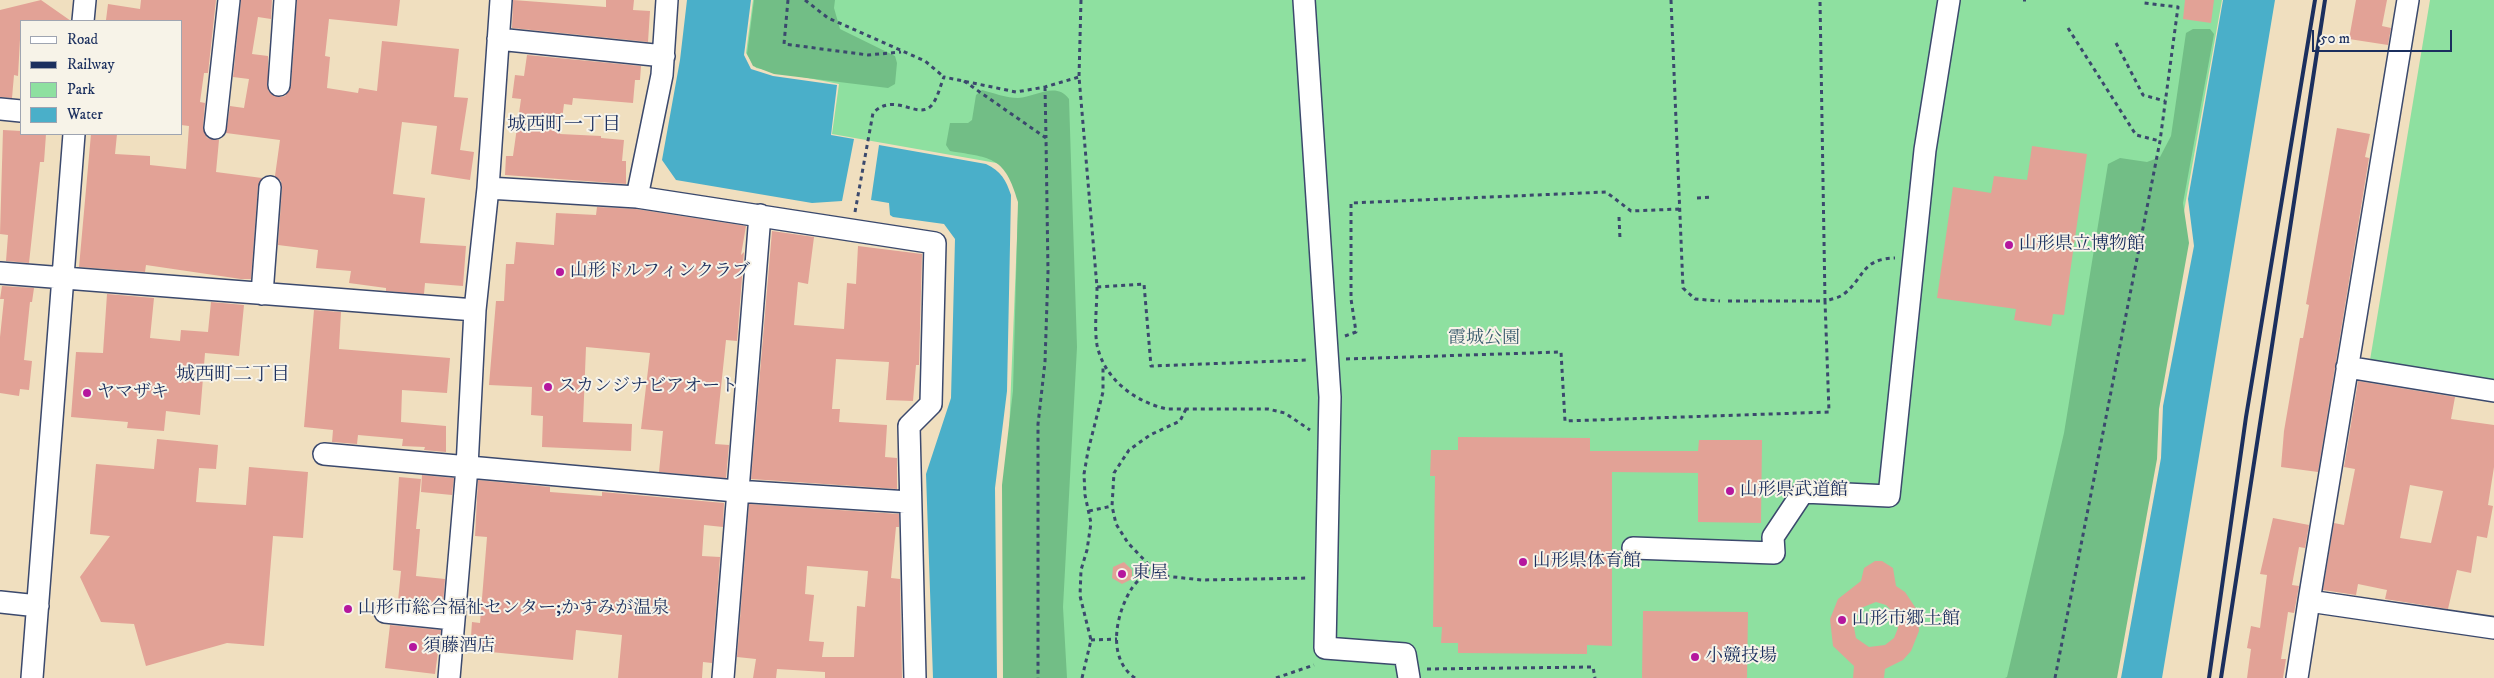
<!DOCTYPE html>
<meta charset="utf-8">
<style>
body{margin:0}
#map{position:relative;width:2494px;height:678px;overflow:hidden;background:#f0dfbf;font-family:"IM FELL DW Pica",serif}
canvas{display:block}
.legend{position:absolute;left:20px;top:20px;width:162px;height:115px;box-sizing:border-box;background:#f7f3e8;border:1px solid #9fa5b1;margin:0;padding:6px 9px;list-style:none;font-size:15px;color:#1b2f5e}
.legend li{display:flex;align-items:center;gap:10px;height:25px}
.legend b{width:25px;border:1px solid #9fa5b1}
.scale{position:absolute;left:2312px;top:30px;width:140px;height:22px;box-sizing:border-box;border:2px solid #1b2f5e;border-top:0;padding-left:6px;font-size:15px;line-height:18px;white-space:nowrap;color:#1b2f5e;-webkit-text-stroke:4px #f7f3e8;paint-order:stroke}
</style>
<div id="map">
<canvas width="2494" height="678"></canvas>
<ul class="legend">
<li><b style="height:6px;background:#fff"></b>Road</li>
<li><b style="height:6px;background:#1b2f5e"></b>Railway</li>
<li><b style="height:14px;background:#8ee0a0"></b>Park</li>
<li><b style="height:14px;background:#4aafc9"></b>Water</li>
</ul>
<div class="scale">50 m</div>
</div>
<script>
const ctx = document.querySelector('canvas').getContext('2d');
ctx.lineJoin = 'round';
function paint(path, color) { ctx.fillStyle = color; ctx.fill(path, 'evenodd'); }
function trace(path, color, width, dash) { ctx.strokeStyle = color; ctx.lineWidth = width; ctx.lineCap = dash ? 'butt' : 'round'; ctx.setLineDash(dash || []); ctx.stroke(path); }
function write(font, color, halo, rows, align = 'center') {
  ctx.font = font + ' "IM FELL DW Pica","Noto Serif JP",serif'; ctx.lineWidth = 4; ctx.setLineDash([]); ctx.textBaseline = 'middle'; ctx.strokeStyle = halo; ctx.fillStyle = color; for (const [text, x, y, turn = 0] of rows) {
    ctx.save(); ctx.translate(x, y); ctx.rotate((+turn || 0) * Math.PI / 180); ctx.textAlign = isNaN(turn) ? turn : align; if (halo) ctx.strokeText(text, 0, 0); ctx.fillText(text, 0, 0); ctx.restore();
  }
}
paint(new Path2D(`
 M753 0H2222L2186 200 2106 678H1005L1006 506 1019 189 1002 164 832 134 839 84 756 68 746 53Z
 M2430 0H2494V381L2370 360Z`), '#8ee0a0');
paint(new Path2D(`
 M754 0H835L834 8 840 29 895 56 897 63 895 84 888 88 774 74 753 66 747 54Z
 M2193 29H2210L2214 34 2183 203 2189 243 2159 409 2157 459 2117 678H2005L2007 677 2064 433 2108 164 2120 158 2147 162 2160 157 2171 136 2186 33Z
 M982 90C993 93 1007 98 1018 98 1036 97 1056 81 1069 99L1077 347 1063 607 1067 678H1003L1002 485 1013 391 1018 202C1005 157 993 158 950 151L946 145 950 123H968L972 120 976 95Z`), '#72be86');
paint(new Path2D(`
 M687 0H751L744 55 751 69 773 76 837 85 831 135 854 139 842 201 812 203 676 180 662 160 680 60Z
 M2223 0H2275L2162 678H2121L2161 458 2163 406 2194 246 2188 199Z
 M879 145 986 164C1001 171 1006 180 1011 195L1007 391 995 488 997 678H933L926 474 951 398 955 239 944 224 893 217 890 215 889 203 871 200Z`), '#4aafc9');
paint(new Path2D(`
 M41 0 71 21H21L18 76 14 75 12 98 0 97V10Z
 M141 0H216L208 73H204L200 102 205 103 203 127 207 138 219 140 216 172 262 178 258 186 251 279H241L146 265 145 272 79 267 91 134H117L115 154 150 156V165L186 169 189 126 181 125V21L106 20 108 4 140 9Z
 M241 0H272L271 19 258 17 252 54 268 56V90L278 97 285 96 291 86 297 0H400L397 26 329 19 325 56 330 57 327 88 358 93 359 88 377 91 382 41 459 49 454 97 468 98 460 150 474 152 470 180 431 174 437 126 402 122 393 194 425 198 420 243 466 246 463 286 425 283 424 294 386 291V288L349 283 351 271 316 268 318 250 278 245 282 188 281 181 275 176 280 140 226 133 230 106 244 108 249 79 233 77Z
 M513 0 606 7V0H634L633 10 650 11 648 42 512 28Z
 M2185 0H2214L2211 23 2183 19Z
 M2356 0H2387L2382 26 2391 28 2388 45 2349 39Z
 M527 55 641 66 640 80H635L633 103 573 98 572 105 564 104 560 134 601 136V138L624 140 622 161H626V184L505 175 506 156H513L521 99 512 98 515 75 524 76Z
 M2337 128 2370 134 2365 157 2369 158 2318 472 2281 467 2284 431 2300 338H2303L2309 305 2306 304Z
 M3 130 21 131V134H46L44 162H40L29 263 6 261 8 235 0 234Z
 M2032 146 2087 154 2064 315 2053 314 2051 326 2014 320 2016 309 1937 298 1953 187 1991 193 1994 176 2027 180Z
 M597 207 636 209 746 226 741 255 744 252 737 341 726 340 715 444 729 445 726 478 659 472 663 431 641 429 650 353 586 347 583 422 632 424 631 451 542 447 543 416 531 415 532 387 489 385 496 301H504L506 264H514L516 242 554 245 556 213 596 215Z
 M772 231 814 237 808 284 798 282 794 325 844 329 847 283 856 284 858 246 922 254 919 365H916L913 401 886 400 889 362 836 359 832 409H840L839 422 887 425 885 457 897 458V489L751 479Z
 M2 286 34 288 32 302H30L24 360 32 361 29 390 20 389 19 396 0 393V337L4 299H0Z
 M107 294 154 298 150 338 180 341 181 330 208 332 211 302 244 305 239 356 205 353 200 415 166 411 164 431 127 428 128 422 71 417 76 352 103 353Z
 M314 310 341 312 339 349 450 358 447 393 402 390 401 422 446 426V452L424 450 425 447 402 446 403 439 358 435 357 444 332 442 333 430 304 427Z
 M2358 381 2455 397 2451 419 2494 425V467L2488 505 2493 506 2487 538 2477 536 2471 573 2457 570 2448 609 2385 599 2387 590 2358 584 2356 595 2323 590 2334 523 2344 525 2355 469 2344 467ZM2410 485 2443 491 2431 543 2400 538Z
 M1458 437 1590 438V451H1698L1699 440H1762L1761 523 1698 522V473L1612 472V646L1587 645V654L1458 653V643H1441L1442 627H1433L1435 476H1430L1431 450H1458Z
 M157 439 218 445 216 469 199 468 196 502 246 505 249 467 308 472 303 538 273 536 264 646 227 643 146 666 134 624 101 622 80 577 110 536 90 534 96 464 154 469Z
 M422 475 454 478 452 495 421 492Z
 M399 477 421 479 416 529H420L416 576 445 579 443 605 398 601 401 571 393 570Z
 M478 480 550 487V492L602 496V492L724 503 723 527 704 525 702 556 720 557 712 663 703 662 702 678H618L622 635 576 630 573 660 470 650 472 622 480 623 487 537 475 536Z
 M749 504 899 514V527H896L891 578 900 579 902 678H825V672L777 669 776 678H753L756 659 737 657ZM807 566 868 571 865 607 857 606 854 657H822L824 642 809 641 814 595 805 594Z
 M2273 518 2309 525 2305 548 2299 547 2292 585 2299 586 2294 613 2288 612 2281 659H2286L2283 678H2247L2251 649 2247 648 2251 626 2260 628 2267 575 2260 574Z
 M1875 561H1882L1893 568 1896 586 1905 592 1917 610 1919 631 1911 651 1903 660 1885 669 1884 678H1853L1854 666 1833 646 1830 619 1838 599 1861 581 1864 568ZM1876 602 1886 605 1894 613 1898 628 1894 638 1885 645 1869 647 1856 638 1853 622 1861 608Z
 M1124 562 1132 570V579L1122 584 1112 578 1113 567Z
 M1643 611 1748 612 1747 678H1642Z
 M390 625 441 630 435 674 385 668Z`), '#e2a296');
const minor = new Path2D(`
 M667 0 662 75 637 197 935 243 931 404 909 426 915 678
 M1304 0 1330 397 1325 648 1405 654 1409 678
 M83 21 85 0
 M498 39 664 56
 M279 85 285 0
 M0 109 21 111
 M215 128 229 0
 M488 188 637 197
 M0 273 475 310
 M262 294 270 187
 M2347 367 2494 391
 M324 454 736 491 909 502
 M1633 548 1774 553 1773 537 1803 492 1889 496 1925 150 1949 0
 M2309 601 2408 0
 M0 602 38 606
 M385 612 453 619
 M32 678 74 134
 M449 678 467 467 475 310 488 188 501 0
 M723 678 760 215
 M2297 678 2309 601 2494 628`);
trace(minor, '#3b496d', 24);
trace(new Path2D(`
 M788 0 784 44 868 55 901 52
 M805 0 828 18 925 61 944 77
 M1081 0 1079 77 1097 287 1144 284 1151 366 1308 360
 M1671 0 1683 288 1695 299 1720 301
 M2023 0H2026
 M2068 28 2136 135 2160 141
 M2116 43 2143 95 2165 101
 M964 81 1046 138 1048 272 1045 362 1038 424V678
 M1045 87 1046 138
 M1697 198 1713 197
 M855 212 873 113C895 91 917 120 931 106 938 98 940 86 944 77L1016 92 1045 87 1079 77
 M1619 217 1620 239
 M1097 287C1097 305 1094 327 1097 345 1104 379 1135 402 1167 409H1268L1285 413 1310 430
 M1728 301H1825L1820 0
 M1345 336 1356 332 1351 299V203L1606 192 1631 211 1679 209
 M1346 359 1561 352 1565 421 1829 412 1825 301C1831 299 1839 298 1844 294 1865 277 1861 259 1895 258
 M1186 409 1180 421 1150 435 1129 450 1114 473 1112 506 1116 524 1128 543 1151 567 1165 576 1202 580 1308 578
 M1089 511 1112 506
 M1091 640 1117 639
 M1427 669 1593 667 1595 678
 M1082 678 1091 640 1080 596 1081 570 1087 550 1091 523 1085 495 1084 474 1088 451 1103 392V366
 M1135 678C1106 658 1116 613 1132 588 1137 581 1145 574 1151 567
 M1276 678 1314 665
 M2055 678 2160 141 2178 7 2144 3`), '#3b496d', 3, [4, 4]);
trace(minor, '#fff', 21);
trace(new Path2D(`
 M2209 678 2246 417 2315 0
 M2221 678 2325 0`), '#1b2f5e', 4);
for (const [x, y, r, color] of [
 [2009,245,5,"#b5179e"],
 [560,272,5,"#b5179e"],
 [548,387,5,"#b5179e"],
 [87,393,5,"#b5179e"],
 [1730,491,5,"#b5179e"],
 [1523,562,5,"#b5179e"],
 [1122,574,5,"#b5179e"],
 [348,609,5,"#b5179e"],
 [1842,620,5,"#b5179e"],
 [413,647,5,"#b5179e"],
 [1695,657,5,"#b5179e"]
]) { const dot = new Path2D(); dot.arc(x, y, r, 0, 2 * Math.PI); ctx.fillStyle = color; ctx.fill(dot); trace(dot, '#f7f3e8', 2); }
write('18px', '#1b2f5e', '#f7f3e8', [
 ["山形県立博物館",2019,245],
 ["山形ドルフィンクラブ",570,272],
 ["スカンジナビアオート",558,387],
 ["ヤマザキ",97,393],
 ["山形県武道館",1740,491],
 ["山形県体育館",1533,562],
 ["東屋",1132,574],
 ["山形市総合福祉センター;かすみが温泉",358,609],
 ["山形市郷土館",1852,620],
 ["須藤酒店",423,647],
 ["小競技場",1705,657]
], 'left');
write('18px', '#385b6e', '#f7f3e8', [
 ["霞城公園",1484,339]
]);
write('19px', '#1b2f5e', '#f7f3e8', [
 ["城西町一丁目",564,126],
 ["城西町二丁目",233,376]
]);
</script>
